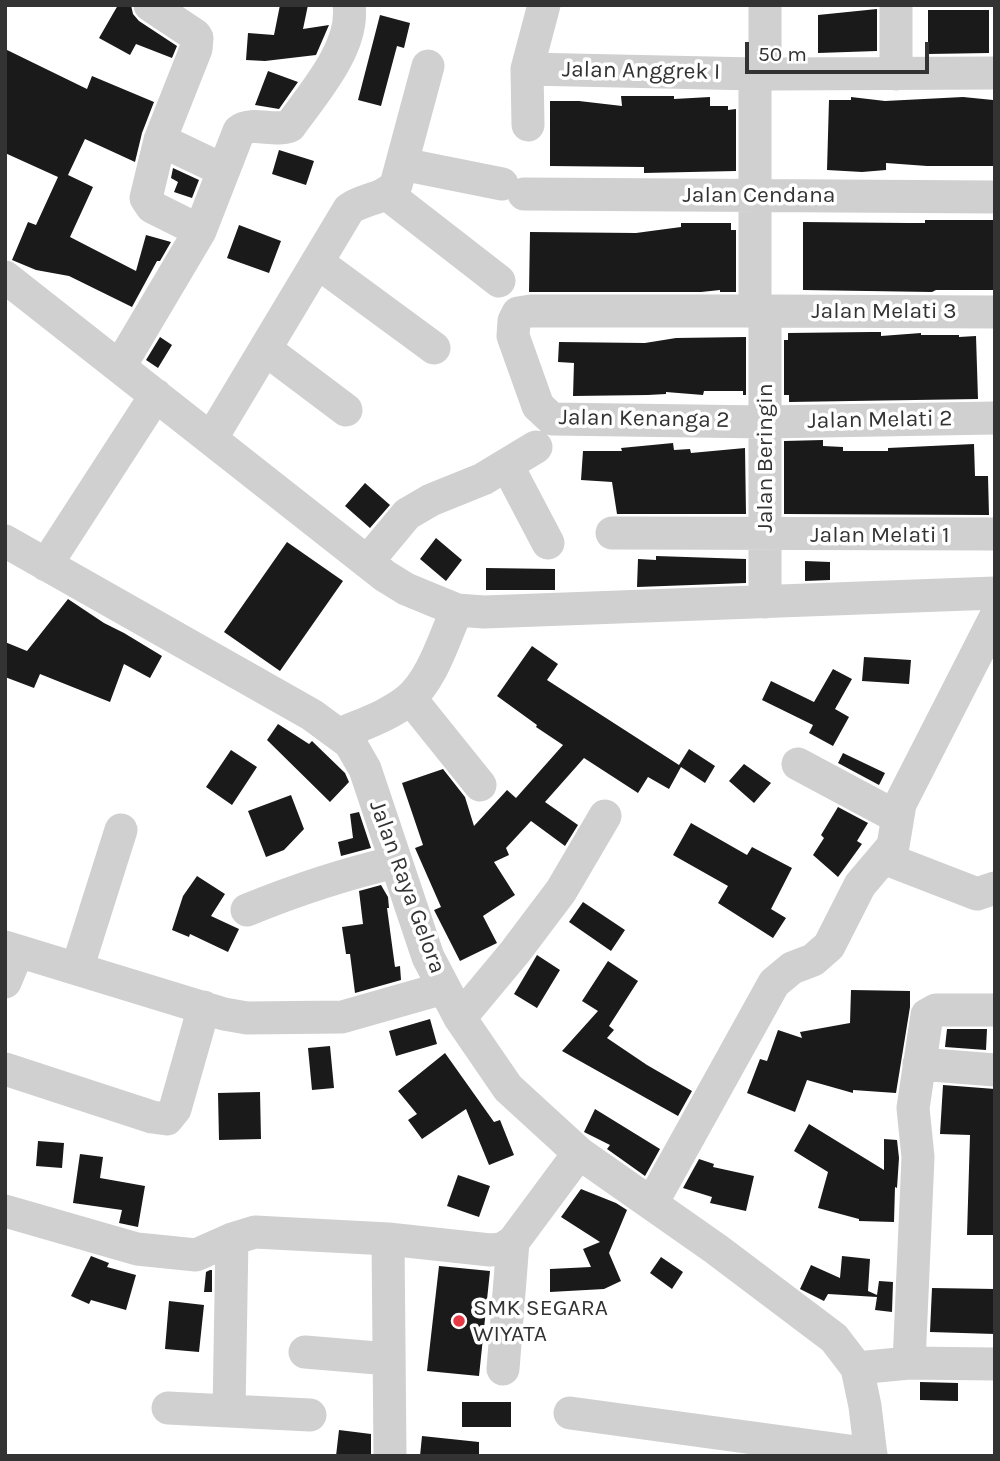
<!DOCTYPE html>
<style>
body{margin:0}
#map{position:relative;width:1000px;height:1461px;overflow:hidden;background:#fff;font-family:Karla,sans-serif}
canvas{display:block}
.frame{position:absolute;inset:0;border:7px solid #333;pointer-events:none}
.scale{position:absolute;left:745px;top:42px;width:184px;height:32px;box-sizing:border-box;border:4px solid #333;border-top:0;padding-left:9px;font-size:21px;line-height:24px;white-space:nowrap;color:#333;-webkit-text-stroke:5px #fff;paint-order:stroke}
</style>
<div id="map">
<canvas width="1000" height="1461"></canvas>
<div class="frame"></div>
<div class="scale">50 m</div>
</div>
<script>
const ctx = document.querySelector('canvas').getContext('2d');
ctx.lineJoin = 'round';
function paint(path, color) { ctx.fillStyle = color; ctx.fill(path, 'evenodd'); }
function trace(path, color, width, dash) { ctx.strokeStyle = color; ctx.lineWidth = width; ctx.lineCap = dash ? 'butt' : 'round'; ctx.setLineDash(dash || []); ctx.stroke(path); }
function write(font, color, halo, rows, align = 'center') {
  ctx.font = font + ' Karla,sans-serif'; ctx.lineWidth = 7; ctx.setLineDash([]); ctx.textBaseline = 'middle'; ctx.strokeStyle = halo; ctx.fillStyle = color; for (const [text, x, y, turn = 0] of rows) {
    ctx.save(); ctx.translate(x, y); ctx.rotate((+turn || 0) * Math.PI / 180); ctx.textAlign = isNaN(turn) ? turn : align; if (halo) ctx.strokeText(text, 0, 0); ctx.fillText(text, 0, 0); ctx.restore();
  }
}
paint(new Path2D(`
 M118 5H131L133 14 139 21 177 46 172 58 136 44 130 55 99 38Z
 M280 5H308L303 29 329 25 316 55 265 61 246 60 248 33 274 35Z
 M877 9V51L818 53V15Z
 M928 10H989V53L928 54Z
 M380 15 410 23 404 48 397 46 381 106 358 100Z
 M5 49 87 89 92 76 154 102 142 133 135 162 85 139 68 175 93 187 70 237 136 271 146 235 171 242 160 261H157L132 307 69 276 36 270 12 260 28 222 36 225 58 177 5 153Z
 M268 71 298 82 279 109 255 105Z
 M621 96H674V99L710 97V106H728V110L736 109V171L644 173V167L550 166V101H579L622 106Z
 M851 97 885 101 963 97 993 100 994 166H927L886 163V170L862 172 827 170 829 100H851Z
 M279 150 314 161 306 185 272 174Z
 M173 168 199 180 192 198 174 192 178 182 171 178Z
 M925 220H995V290H936L932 292 803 290V222L908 223H925Z
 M681 223H731V230H736V292H720V290L701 292H529L530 232 636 233 681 227Z
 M239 225 281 241 269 273 227 258Z
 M871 332H881V336L921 333V335H959V337L976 336 978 399 789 402V395H784V340H788V333Z
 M160 337 172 345 158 368 146 360Z
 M746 337V395H743V391H704L703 395 666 392V394L648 395 573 396 574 363 558 362 559 342 645 343 676 338Z
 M823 440V446L843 447V451H888V448L974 444 975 476H988L989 515 784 514V441Z
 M673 443 674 450 690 449 691 453 745 448 746 514H617L612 482 581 480 583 451H622L621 448Z
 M365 483 390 505 370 528 345 506Z
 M436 538 462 560 446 581 420 559Z
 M287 542 343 581 280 671 224 632Z
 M656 556 746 559V583L637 587 638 559 656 560Z
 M805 561 830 562V580L805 581Z
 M486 568 555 569V590H486Z
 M68 599 104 623 124 633 162 656 150 678 124 664 110 702 40 674 34 688 5 677V642L27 651Z
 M532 646 558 664 547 680 679 765 689 749 715 766 705 783 681 767 669 789 648 777 638 793 584 758 545 802 578 825 565 846 531 821 506 848 509 855 494 862 515 895 483 916 497 943 460 961 434 910 441 907 415 848 423 845 402 783 443 769 465 797 474 826 507 790 516 798 563 745 536 727 537 725 497 696Z
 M864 657 911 660 909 684 862 681Z
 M833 669 852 679 835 709 849 717 833 746 809 733 813 725 762 700 771 681 814 702Z
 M278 724 309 744 312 741 345 773 349 782 330 802 267 740Z
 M231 750 257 767 232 805 206 787Z
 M843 753 885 773 879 785 838 763Z
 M744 764 771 783 754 803 729 781Z
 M291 795 304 829 284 850 266 857 248 811Z
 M838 807 868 823 857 841 862 844 838 877 813 855 824 838 821 835Z
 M359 812 371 848 341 856 338 842 353 838 350 814Z
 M691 823 747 855 752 847 792 868 771 909 786 918 773 938 718 903 728 886 673 855Z
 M197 876 225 894 211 916 239 929 228 952 190 934 189 937 172 930 183 896Z
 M381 885 388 897 389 908H387L395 967 400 966 401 980 355 993 350 954H346L342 927 363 924 359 891Z
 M583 902 625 930 611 951 569 922Z
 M537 955 560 970 537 1008 514 994Z
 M608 961 638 981 609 1026 614 1030 607 1038 647 1065 692 1091 678 1116 562 1051 598 1011 582 1001Z
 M851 990 910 991V1007L896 1093 853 1090V1093L807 1080 795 1112 747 1093 760 1059 767 1061 778 1030 802 1038 800 1032 850 1023Z
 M430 1019 437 1044 396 1056 389 1031Z
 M947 1029H987L986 1050 945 1047Z
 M330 1046 334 1088 312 1090 308 1048Z
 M445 1053 494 1122 500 1120 514 1155 489 1165 466 1109 422 1139 408 1120 417 1114 398 1091Z
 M943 1085 995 1089V1235H967L970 1135 940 1134Z
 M260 1092 261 1139 219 1140 218 1093Z
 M595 1109 660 1149 645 1176 607 1149 610 1145 584 1132Z
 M809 1124 884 1170V1139L897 1140 899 1158 897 1188 895 1187 894 1222 859 1221V1219L818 1208 828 1172 794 1151Z
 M38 1141 64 1143 62 1168 36 1166Z
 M80 1154 103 1157 100 1178 145 1186 138 1227 119 1223 122 1210 73 1203Z
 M699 1159 714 1164 713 1167 754 1176 746 1211 710 1203 712 1197 683 1188Z
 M458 1175 490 1186 479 1217 447 1206Z
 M581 1189 616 1203 627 1210 609 1253 621 1281 604 1289 550 1292V1269L591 1267 583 1249 600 1242 561 1217Z
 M91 1256 109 1263 107 1267 136 1275 126 1310 91 1300 89 1304 71 1296Z
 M842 1256 870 1259 868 1291 877 1295 879 1281 893 1282 892 1312 875 1310 877 1297 828 1294 824 1301 800 1289 811 1265 840 1278Z
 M661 1257 683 1272 672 1289 650 1273Z
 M439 1266 490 1271 479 1376 427 1371Z
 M210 1270H212V1292H204L206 1272Z
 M932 1288 995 1289V1334L930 1332Z
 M169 1301 204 1305 199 1352 165 1349Z
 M920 1382 958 1383V1401L920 1400Z
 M462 1402H511V1427H462Z
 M339 1430 371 1434V1456H336Z
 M422 1436 479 1442V1456H420Z`), '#1a1a1a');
trace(new Path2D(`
 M150 5 195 35 197 38 196 49 160 140 146 198 152 207 200 231
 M765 5V70
 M896 5V74
 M527 69 755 74 765 70 773 74 995 73
 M755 74V311
 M528 125 527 69 544 5
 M160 140 223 170
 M402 164 502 184
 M387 194 499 281
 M524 194 995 197
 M317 262 434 348
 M5 277 385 576 406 589 457 610 484 612 995 593
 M995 312 774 311 765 315 755 311H531L518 313 514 321 513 336 538 406 552 419 765 422 995 418
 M765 315V602
 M265 349 346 410
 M120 366 200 231 239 131C251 121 274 132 290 126 313 94 355 47 349 5
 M211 439 349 209C365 198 382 200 396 185L428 66
 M507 465 548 543
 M612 533 995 534
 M5 541 312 715 350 743 365 769 428 957 460 1018 508 1088 579 1153 716 1249 834 1338 857 1368 865 1406 871 1456
 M367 562 407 514 431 500 483 479 536 447
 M46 565 156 395
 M410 698 480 785
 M340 734C363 724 388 716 408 700 433 679 444 638 457 610
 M798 764 897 817
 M884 858 977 894 995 888
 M247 910C296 890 344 874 396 862
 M5 947 224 1014 247 1018 342 1017 444 988
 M77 969 121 830
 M5 982 18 951
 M460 1018 515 952 561 891 605 816
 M919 1064 995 1070
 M5 1069 152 1117 167 1119 175 1109 204 1007
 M652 1203 774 983 792 968 813 960 829 946 860 885 893 846 900 804 995 618
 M5 1211 137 1249 196 1255 232 1239 255 1232 388 1239 490 1250 502 1249 513 1242 579 1153
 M388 1239 390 1456
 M305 1352 389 1359
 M909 1363 918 1157 913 1108 927 1015 936 1010H995
 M857 1368 909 1363 995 1364
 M503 1369 513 1242
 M168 1408 310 1415
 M229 1411 232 1239
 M570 1413 871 1454`), '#d0d0d0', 33);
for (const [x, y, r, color] of [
 [459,1321,7,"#e63946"]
]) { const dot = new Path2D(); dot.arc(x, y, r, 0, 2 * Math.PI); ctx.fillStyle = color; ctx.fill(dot); trace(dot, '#fff', 2.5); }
write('23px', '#333', '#fff', [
 ["Jalan Anggrek I",641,71,1],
 ["Jalan Cendana",759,195],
 ["Jalan Melati 3",884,311],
 ["Jalan Kenanga 2",644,419,1],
 ["Jalan Melati 2",880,420,-1],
 ["Jalan Beringin",765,458,-90],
 ["Jalan Melati 1",880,535],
 ["Jalan Raya Gelora",407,887,70]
]);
write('23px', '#333', '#fff', [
 ["SMK SEGARA",473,1308],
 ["WIYATA",473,1334]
], 'left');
</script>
